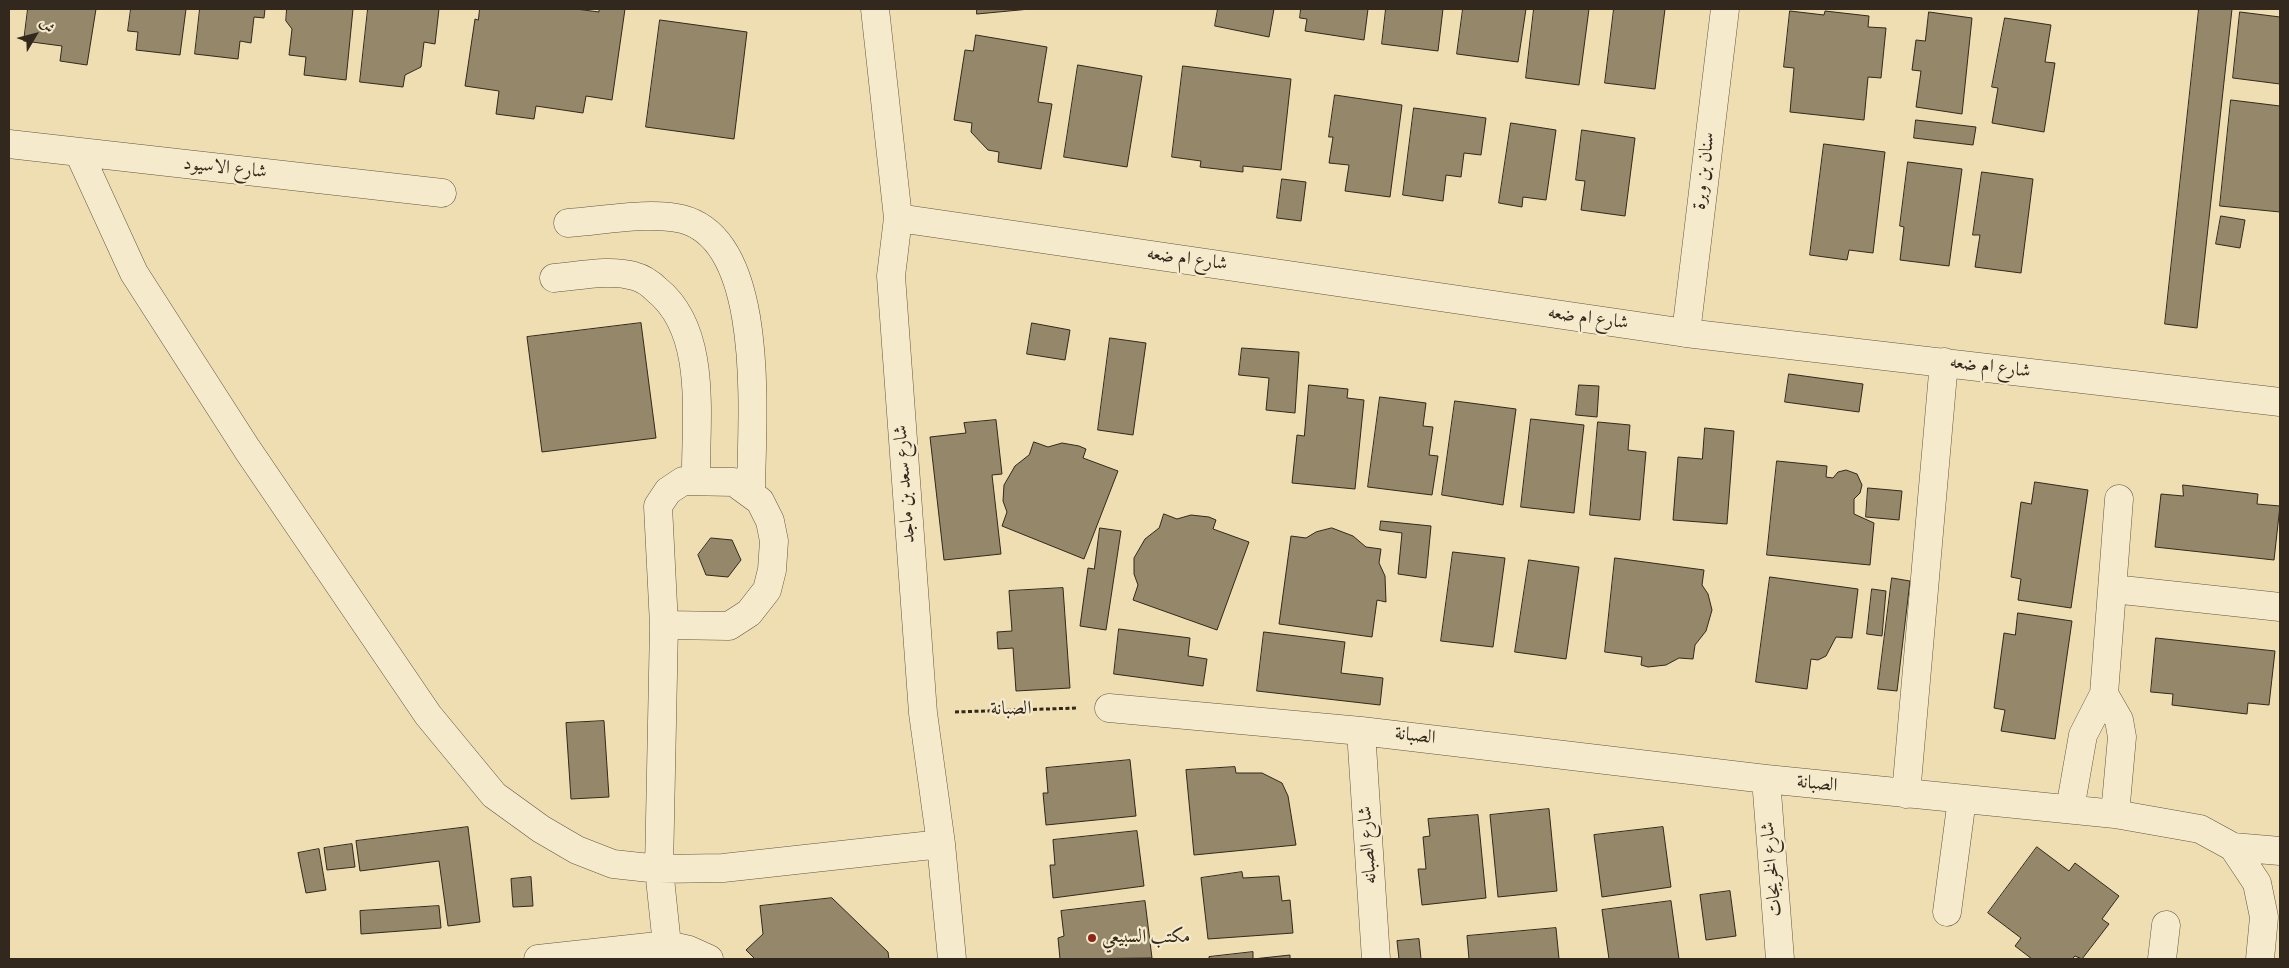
<!DOCTYPE html>
<meta charset="utf-8">
<style>
body{margin:0}
#map{position:relative;width:2289px;height:968px;overflow:hidden;background:#efdeb1;font-family:"IM FELL DW Pica",Amiri,serif}
canvas{display:block}
.frame{position:absolute;inset:0;border:10px solid #32281d;pointer-events:none}
.north{position:absolute;left:10px;top:10px;width:50px;height:50px;-webkit-text-stroke:4px #f5eacc;paint-order:stroke;rotate:53deg;font-size:14px;font-weight:700;line-height:20px;text-align:center;color:#32281d}
.north::after{content:'';display:block;margin:auto;width:18px;height:22px;background:#32281d;clip-path:polygon(50% 0,100% 100%,50% 72%,0 100%)}
</style>
<div id="map">
<canvas width="2289" height="968"></canvas>
<div class="frame"></div>
<div class="north">ش</div>
</div>
<script>
const ctx = document.querySelector('canvas').getContext('2d');
ctx.lineJoin = 'round';
function paint(path, color) { ctx.fillStyle = color; ctx.fill(path, 'evenodd'); }
function trace(path, color, width, dash) { ctx.strokeStyle = color; ctx.lineWidth = width; ctx.lineCap = dash ? 'butt' : 'round'; ctx.setLineDash(dash || []); ctx.stroke(path); }
function write(font, color, halo, rows, align = 'center') {
  ctx.font = font + ' "IM FELL DW Pica",Amiri,serif'; ctx.lineWidth = 4.5; ctx.setLineDash([]); ctx.textBaseline = 'middle'; ctx.strokeStyle = halo; ctx.fillStyle = color; for (const [text, x, y, turn = 0] of rows) {
    ctx.save(); ctx.translate(x, y); ctx.rotate((+turn || 0) * Math.PI / 180); ctx.textAlign = isNaN(turn) ? turn : align; if (halo) ctx.strokeText(text, 0, 0); ctx.fillText(text, 0, 0); ctx.restore();
  }
}
const building = new Path2D(`
 M28 9H96L87 65 60 61 62 46 24 41Z
 M131 9H186L180 55 136 50 138 32 128 31Z
 M200 9H265L264 18 254 17 251 43 240 41 238 59 195 54Z
 M287 9H353L346 80 304 75 306 57 289 55 292 29 286 21Z
 M368 9H439L435 44 424 42 421 67 405 75 403 87 360 82Z
 M480 9H576L599 12V9H625L612 100 586 96 583 113 536 106 534 119 496 114 499 91 465 86 475 19 478 20Z
 M977 9H1030L977 14Z
 M1218 9H1274L1269 37 1215 26Z
 M1301 9H1368L1364 40 1305 31 1307 19 1300 18Z
 M1386 9H1443L1438 51 1382 44Z
 M1463 9H1526L1518 62 1457 54Z
 M1534 9H1589L1579 85 1526 78Z
 M1614 9H1665L1655 89 1605 83Z
 M2199 9H2232L2197 328 2165 324Z
 M1790 11 1824 15 1825 11 1869 16 1868 27 1886 28 1881 78 1868 77 1864 120 1790 112 1794 68 1784 67Z
 M1929 12 1972 18 1962 114 1916 107 1921 71 1912 70 1916 40 1925 41Z
 M2240 12 2280 17V84L2233 78Z
 M2005 18 2051 25 2045 62 2055 63 2044 132 1992 123 1998 88 1992 87Z
 M660 20 747 32 734 139 646 127Z
 M976 35 1047 47 1038 102 1052 104 1041 169 998 162 999 152 988 150 971 132 972 123 954 120 965 50 973 51Z
 M1078 65 1142 76 1127 167 1064 157Z
 M1183 66 1291 79 1281 170 1243 166V172L1200 167 1201 161 1172 157Z
 M1335 95 1402 105 1390 197 1345 191 1349 165 1329 163 1333 137H1329Z
 M2231 100 2280 106V212L2220 206Z
 M1414 108 1486 118 1481 155 1464 153 1461 177 1446 175 1443 201 1403 195Z
 M1916 120 1976 127 1973 145 1914 138Z
 M1511 123 1556 130 1546 200 1523 197 1522 207 1499 203Z
 M1582 130 1635 138 1625 216 1581 210 1585 181 1576 180Z
 M1824 144 1885 152 1873 253 1849 250 1847 260 1810 255Z
 M1908 162 1962 169 1949 266 1900 260 1904 227 1900 226Z
 M1982 172 2033 179 2021 273 1975 267 1980 235H1973Z
 M1282 179 1306 182 1301 221 1277 218Z
 M2221 216 2245 220 2240 248 2216 244Z
 M641 323 656 438 542 452 527 337Z
 M1032 323 1070 330 1065 360 1027 354Z
 M1110 338 1146 343 1133 435 1098 430Z
 M1242 348 1299 352 1295 413 1266 410 1269 378 1239 375Z
 M1789 374 1863 384 1859 412 1785 402Z
 M1309 385 1348 389 1347 398 1364 400 1355 489 1292 483 1297 435 1304 436Z
 M1579 385 1599 386 1597 417 1576 415Z
 M1380 397 1426 403 1423 426 1433 427 1429 455 1438 456 1432 495 1368 487Z
 M1455 401 1516 409 1503 505 1442 495Z
 M1531 419 1584 425 1574 513 1521 507Z
 M996 420 1002 474 992 475 1001 554 944 560 930 437 966 433 964 423Z
 M1598 422 1630 425 1628 450 1646 452 1640 520 1590 515Z
 M1705 428 1734 431 1727 524 1673 520 1678 457 1702 459Z
 M1034 442 1048 447 1062 443 1079 446 1086 449 1083 458 1118 471 1084 559 1002 526 1007 512 1003 501 1004 485 1015 466 1029 455Z
 M1777 461 1827 466 1826 477 1833 478 1838 472 1846 470 1857 474 1862 485 1860 493 1854 499V514L1874 523 1870 565 1767 555Z
 M2035 482 2088 490 2071 608 2018 600 2021 579 2011 577 2021 502 2031 504Z
 M2183 485 2258 494 2257 504 2280 506 2274 560 2155 547 2161 494 2183 496Z
 M1868 488 1902 491 1899 520 1866 517Z
 M1164 514 1177 519 1191 515 1209 517 1216 520 1213 529 1249 542 1217 630 1133 600 1138 585 1134 574V558L1145 539 1159 528Z
 M1381 521 1431 526 1426 578 1398 574 1402 533 1380 530Z
 M1100 528 1121 531 1106 630 1080 626 1088 568 1094 569Z
 M1332 528 1353 536 1366 547 1381 549 1379 563 1385 576 1386 602 1377 600 1372 637 1279 624 1291 536 1306 538 1316 532Z
 M711 538 732 540 741 560 728 577 706 575 698 555Z
 M1453 552 1505 558 1493 647 1441 641Z
 M1615 558 1704 570 1702 585 1708 594 1712 610 1706 631 1695 645 1693 659 1679 658 1666 665 1648 667 1641 665 1642 657 1605 652Z
 M1529 560 1579 567 1566 659 1515 652Z
 M1770 577 1858 589 1852 638 1836 637 1826 656 1818 660 1811 659 1807 689 1756 682Z
 M1892 578 1910 581 1897 691 1878 689Z
 M1063 588 1070 688 1016 691 1013 648 998 649 997 632 1012 631 1009 591Z
 M1872 589 1886 591 1882 636 1867 634Z
 M2018 613 2072 621 2055 739 2001 731 2005 710 1994 708 2004 633 2015 635Z
 M1119 629 1190 638 1188 656 1207 659 1203 686 1114 674Z
 M1264 632 1345 642 1341 673 1383 678 1380 705 1257 691Z
 M2156 638 2275 651 2269 705 2248 703 2247 714 2172 705 2173 694 2151 692Z
 M604 721 609 797 571 799 566 723Z
 M1130 760 1136 816 1046 825 1043 793H1048L1046 768Z
 M1235 767 1236 773H1262L1282 783 1288 796 1296 845 1194 855 1186 770Z
 M1549 809 1557 891 1498 897 1490 815Z
 M1478 815 1486 898 1422 905 1418 869H1426L1423 837 1430 836 1428 819Z
 M468 827 480 922 448 926 439 861 360 871 356 841Z
 M1663 827 1671 887 1602 897 1594 835Z
 M1137 831 1144 886 1053 898 1050 865H1055L1053 840Z
 M352 844 355 867 327 870 324 848Z
 M2037 847 2069 871 2075 863 2119 896 2102 919 2109 924 2082 959 2075 956 2072 959H2032L2015 946 2021 938 1988 913Z
 M319 849 326 890 306 893 298 853Z
 M1242 872 1243 878 1279 876 1282 901 1290 900 1293 933 1208 939 1201 878Z
 M531 877 533 906 513 907 511 879Z
 M1730 891 1736 936 1706 940 1700 895Z
 M832 898 888 952 889 959H755L746 950 763 934 760 906Z
 M1145 901 1152 958 1060 959 1058 938 1064 936 1061 911Z
 M1671 901 1679 959H1609L1602 910Z
 M439 906 441 928 361 934 360 911Z
 M1556 928 1559 959H1469L1467 936Z
 M1419 939 1421 959H1399L1397 941Z
 M1253 952V959L1290 955V959H1209V957Z`);
paint(building, '#94876a');
trace(building, '#32281d', 1);
const minor = new Path2D(`
 M875 9 898 218 891 276 923 713 941 844 952 959
 M9 144 442 193
 M79 153 134 273 247 449 428 715 494 795 541 829 577 850 613 864 659 869 723 868 941 844
 M898 218 1686 333 2280 402
 M568 223C602 221 649 211 682 219 769 241 751 426 751 494
 M554 278C579 276 610 269 634 276 642 278 651 284 657 290 709 332 695 421 696 481
 M1686 333 1725 9
 M2113 589 2280 607
 M664 625 729 626 749 613 767 590 772 570 774 541 770 521 760 501 734 482 683 481 668 491 658 506 664 625 659 869 667 945 675 959
 M2104 694 2119 720 2122 737 2115 814
 M1109 708 1361 731 1766 779 2115 814 2200 829 2233 847 2280 851
 M1361 731 1376 959
 M1766 779 1780 959
 M1906 794 1944 362
 M2070 809 2083 735 2104 694 2119 499
 M2233 847 2257 883 2264 917 2260 959
 M1947 912 1962 799
 M538 959 667 945 689 950 709 959
 M2162 959 2166 925`);
trace(minor, '#615642', 29);
trace(new Path2D(`
 M955 712 1078 708`), '#32281d', 3, [4, 2.5]);
trace(minor, '#f5eacc', 28);
for (const [x, y, r, color] of [
 [1092,938,5,"#8f2418"]
]) { const dot = new Path2D(); dot.arc(x, y, r, 0, 2 * Math.PI); ctx.fillStyle = color; ctx.fill(dot); trace(dot, '#f5eacc', 2); }
write('19px', '#32281d', '#f5eacc', [
 ["شارع الاسيود",225,169,6],
 ["سنان بن وبرة",1705,171,-83],
 ["شارع ام ضعه",1187,260,8],
 ["شارع ام ضعه",1588,319,8],
 ["شارع ام ضعه",1990,368,7],
 ["شارع سعد بن ماجد",906,484,-94],
 ["الصبانة",1011,710,-1],
 ["الصبانة",1415,737,7],
 ["الصبانة",1817,785,6],
 ["شارع الصبانه",1369,845,-94],
 ["شارع الخريجات",1773,869,-95]
]);
write('19px', '#32281d', '#f5eacc', [
 ["مكتب السبيعي",1102,938]
], 'left');
</script>
